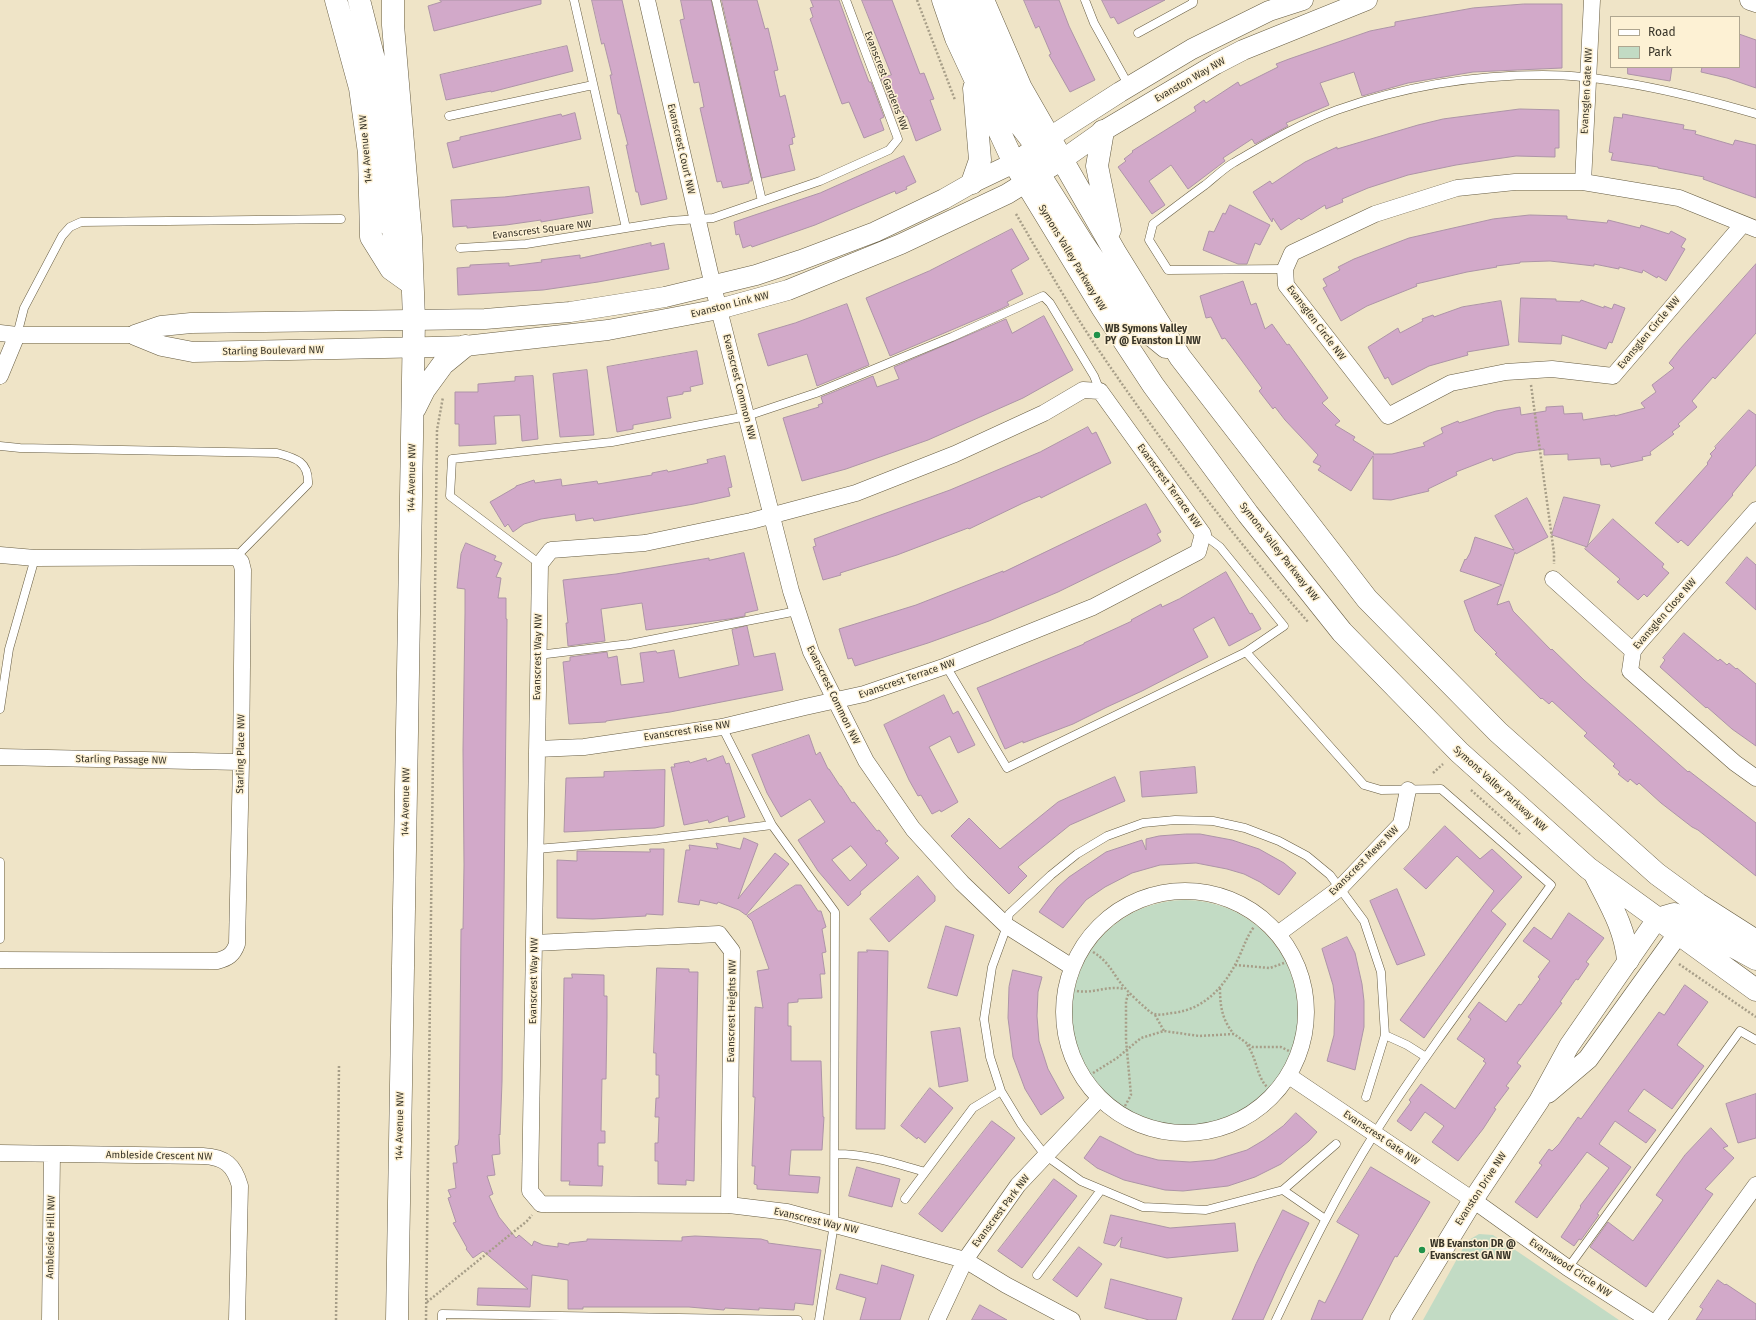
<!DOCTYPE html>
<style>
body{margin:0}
#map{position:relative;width:1756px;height:1320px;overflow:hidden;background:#efe4c7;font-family:"Fira Sans",sans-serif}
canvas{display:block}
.legend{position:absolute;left:1610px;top:16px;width:130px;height:52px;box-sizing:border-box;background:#fdf1d4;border:1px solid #afa690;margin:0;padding:5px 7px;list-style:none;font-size:12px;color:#393529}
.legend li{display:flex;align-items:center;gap:8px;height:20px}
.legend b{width:20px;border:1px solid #afa690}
</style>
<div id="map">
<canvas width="1756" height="1320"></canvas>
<ul class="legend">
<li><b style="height:5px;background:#fff"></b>Road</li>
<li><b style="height:11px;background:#c2dbc4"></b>Park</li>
</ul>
</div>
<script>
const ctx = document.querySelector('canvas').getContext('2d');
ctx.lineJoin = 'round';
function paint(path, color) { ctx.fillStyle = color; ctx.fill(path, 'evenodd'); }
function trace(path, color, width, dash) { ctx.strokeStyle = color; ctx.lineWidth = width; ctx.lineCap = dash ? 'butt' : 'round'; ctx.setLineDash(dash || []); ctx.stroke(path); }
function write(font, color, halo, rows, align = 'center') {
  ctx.font = font + ' "Fira Sans",sans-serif'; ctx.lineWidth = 3; ctx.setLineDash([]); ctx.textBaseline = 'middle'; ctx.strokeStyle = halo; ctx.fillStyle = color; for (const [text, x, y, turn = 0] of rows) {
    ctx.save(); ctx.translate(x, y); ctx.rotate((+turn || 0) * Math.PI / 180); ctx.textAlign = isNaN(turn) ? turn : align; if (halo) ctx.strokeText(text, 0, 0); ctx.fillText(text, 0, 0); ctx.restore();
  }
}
paint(new Path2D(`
 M1072 1013a113 113 0 1 1 226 0a113 113 0 1 1-226 0Z
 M1479 1234 1493 1235 1619 1320H1423L1467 1241Z`), '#c2dbc4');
const building = new Path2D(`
 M440 0H541V4L434 31 428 6 441 2Z
 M592 0H622L667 199 641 205 638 192H636L626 145H628L620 114H618L610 75H612L604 43 602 44Z
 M681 0H711L752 181H749V183L723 188 721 181 717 182 700 108 704 107 699 82 694 83 680 20 684 19Z
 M722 0H757L765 29 768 28 778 70 774 71 780 97 785 95 788 107 795 137 792 138 793 144 789 145 795 170 762 178Z
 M811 0H839L861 61 869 82H871L884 117 880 119 884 130 864 138 849 102 842 104 810 19 813 17 810 8 813 7Z
 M862 0H892L920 74 924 73 934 99 930 100 941 130 916 141 907 116 905 117 903 111 894 114 881 78 891 75Z
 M1024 0H1059L1069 26 1095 80 1070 92 1049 55 1051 54 1039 26 1036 28Z
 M1102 0H1165L1118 24 1114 17 1111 18Z
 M1524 4H1562V68L1473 72 1408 83 1362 96 1354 72 1320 83 1329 105 1286 123 1288 126 1255 144 1252 139 1223 158 1225 161 1188 189 1171 165 1149 181 1165 205 1152 214 1118 167 1126 161 1124 159 1133 152 1132 151 1196 111 1194 107 1204 100 1206 103 1238 82 1240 86 1278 67 1276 64 1289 59 1370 31 1395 26V22L1473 8Z
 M1739 34 1756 40V88L1727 78 1701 72 1702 67H1739Z
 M567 46 573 71 491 92V91L446 100 440 75Z
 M1628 67H1672L1670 81 1628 74Z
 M1520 109 1559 110V148H1555V157L1516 156 1489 160 1456 165 1408 175 1368 188 1342 199 1343 202 1326 209 1325 205 1301 220 1299 218 1281 230 1273 218 1272 222 1253 192 1270 181 1272 184 1305 162 1337 147V149L1418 125 1443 119Z
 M575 113 581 139 453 168 447 143 460 140V137L561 114 562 116Z
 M1623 114 1684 125 1683 129 1696 131 1695 134 1733 145 1735 140 1756 145V198L1703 179 1704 177 1658 168V167L1611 160 1613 153 1609 152 1614 117 1622 118Z
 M904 156 916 182 906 187 907 189 896 194 895 191 815 225 752 247 751 245 743 248 739 234 736 235 734 222 820 193Z
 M589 187 593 213 541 222V220L506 225 467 228V226L453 227 451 200 504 197Z
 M1230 205 1270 225 1260 245 1255 243 1247 264H1238L1203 250 1209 231 1214 232 1223 213 1225 214Z
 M1530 215 1567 216V219L1607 223 1608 220 1640 228 1641 225 1669 234 1671 231 1686 239 1681 247 1685 249 1666 281 1658 276 1657 278 1643 270 1642 273 1619 267V269L1594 264V266L1550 261 1520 262V263L1496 266 1497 267 1467 272 1416 284 1417 286 1367 306 1341 321 1323 288 1327 286 1323 279 1340 270 1338 267 1354 259 1409 238 1493 219Z
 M1012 229 1029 259 1011 270 1023 294 1007 302 1009 305 1001 309 890 356 866 298 929 271Z
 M651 243V246L664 243 669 269 598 282 543 290 458 295 457 268 470 267V265L509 263V266L542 262 541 260 580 255V258Z
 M1756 264V333L1715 379 1713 377 1692 401 1697 407 1678 424 1680 426 1672 432 1674 434 1650 452 1651 455 1642 457 1643 460 1611 467 1610 464 1601 465 1600 458 1568 460V454L1544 455V449L1516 453 1493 461 1492 458 1456 472 1457 475 1428 489 1429 491 1391 500 1373 499V456L1351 491 1318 470 1321 466 1313 462 1318 455 1285 420 1275 407 1273 409 1259 391 1262 388 1245 365 1225 338 1222 339 1211 317 1206 318 1200 296 1243 281 1251 305 1256 303 1265 329 1272 324 1287 345 1289 344 1328 398 1322 403 1340 421 1335 425 1355 437 1353 440 1374 453 1373 454H1392L1425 446 1423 443 1443 433 1441 428 1458 421 1459 423 1496 411 1520 407 1521 415 1546 411V407L1563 406 1564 414 1582 413 1583 420 1615 415V416L1645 408 1641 403 1656 392 1652 385 1674 368 1669 363 1680 349Z
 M1521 298 1556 299V301L1580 302 1581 300 1604 308V306L1612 309 1614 304 1625 308 1612 343 1609 342 1606 349 1562 335 1561 344 1519 342Z
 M1501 301 1509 345 1467 352 1468 355 1429 366 1392 385 1388 377 1385 379 1368 347 1398 328 1400 333 1423 321 1422 319 1433 315 1434 317 1462 307Z
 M847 304 869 365 817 386 807 354 768 366 758 334 795 323Z
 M1044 316 1073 370 1023 398 928 440 846 469 802 481 783 418 819 407 818 405 823 403 821 397 873 376 877 387 899 379 894 367 1006 319 1012 333Z
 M697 351 703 384 690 387 691 391 683 392V394L667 397 671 418 633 425V429L617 432 607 367Z
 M587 370 594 435 560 437 553 374Z
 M533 376 538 439 522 441 520 415 494 416 496 444 459 446V424H455V392H478V384L515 381V377Z
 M1749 410 1756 415V465L1732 494 1733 495 1688 546 1681 540 1678 543 1655 523 1708 464 1707 463 1712 456 1710 454 1716 448 1715 447Z
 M1088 427 1092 434 1096 432 1111 463 1041 498 1040 496 1023 503 969 529 968 528 897 555 840 573 841 575 823 580 813 547 816 546 814 539 950 490 1040 452Z
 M725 456 732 487 728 488 730 496 694 504 594 521 593 518 576 521 575 514 541 519 524 524 513 532 508 524 505 527 490 502 516 487V486L534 480 535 483 561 479 562 486 597 481 598 484 652 475V473L667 470 668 472 708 463 707 460Z
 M1564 497 1600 505 1587 547 1552 535Z
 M1527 498 1548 537 1516 554 1515 552 1497 605 1509 601 1513 611 1551 650 1552 649 1584 680 1688 772 1689 771 1756 823V876L1698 830 1692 827 1661 803 1639 783 1637 785 1630 779 1628 782 1618 774 1620 772 1613 766 1615 764 1584 736 1587 733 1552 701 1549 704 1542 698 1541 699 1495 654 1497 653 1475 631 1464 601 1502 585 1460 571 1465 559 1466 560 1470 553 1475 537 1514 550 1495 516Z
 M1146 504 1161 532 1157 534 1161 541 1148 548 1058 592 989 621 928 643 855 666 852 658 848 659 839 629 916 605 1003 571V572Z
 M1613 519 1664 564 1662 567 1669 573 1647 597 1644 594 1638 600 1617 582 1620 579 1585 549Z
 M466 543 496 556 494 560 502 563 496 577 501 578 498 598H506V619H507L502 1082 500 1135 499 1134 500 1154 492 1155 495 1175 487 1176 493 1194 489 1196 499 1217 516 1238 519 1235 532 1246 534 1241 543 1245 558 1247V1243L569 1245V1243L587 1241V1239L682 1241V1237L695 1236 761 1239 768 1241V1243L821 1250 813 1305 795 1303 794 1310 759 1308V1310L725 1308 724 1310 689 1307H583V1309H568V1280L532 1275 530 1307 477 1305 478 1288 528 1289 483 1251 473 1258 466 1249 467 1248 453 1223 456 1222 448 1198 451 1197 448 1190 456 1188 453 1163H457L455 1146 458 1145 459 1139 461 929H463L464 865 463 750 465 613V589L457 588 461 554Z
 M744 553 758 610 745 613V616L729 619 646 630 642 603 601 609 605 641 568 646 566 623H568L563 580 616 574 709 558V560Z
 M1747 557 1756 565V610L1726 583Z
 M1226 572 1250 614 1252 613 1261 629 1229 646 1214 617 1193 629 1208 657 1142 691 1107 707 1073 724 1023 743V741L1005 749 977 688 1084 644V643L1132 621 1131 620 1161 604 1162 607 1179 599Z
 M747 626 754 657 775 653 783 690 670 712 606 721V722L569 724 563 662 570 661V657L607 652 608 658 617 656 621 685 644 682 640 653 656 651 657 653 674 650 679 678 739 665 732 630Z
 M1684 633 1718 661 1720 659 1727 665 1729 663 1736 669 1737 668 1756 684V746L1732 729 1707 707 1706 708 1660 667 1665 660 1663 658Z
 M944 695 953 714 958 711 975 745 958 753 950 736 929 747 958 802 941 812 940 810 932 814 921 795 918 796 909 780 884 725Z
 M809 735 816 755 820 752 828 769H829L840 786H841L852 803 854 802 877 831 879 830 888 841 885 843 899 858 860 892 861 894 848 906 818 871 798 840 825 822 810 799 781 817 767 793 752 755ZM851 846 867 865 850 881 832 860Z
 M723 756 726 764 729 763 745 817 729 822 728 816 709 823 708 820 684 825 671 767H675L674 764 689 761 690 763 706 758 707 761Z
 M1195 767 1197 793 1142 797 1140 772Z
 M665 770 664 826 655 828 564 832 566 778 604 777V772Z
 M1115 777 1125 801 1070 825 1018 867 1027 876 1009 894 951 836 969 818 1000 849 1058 802Z
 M1445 826 1480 859 1492 849 1522 877 1491 911 1506 924 1424 1038 1400 1020 1494 891 1457 856 1426 889 1404 869Z
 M1186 834H1200L1232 840 1259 849 1284 863 1296 873 1279 895 1260 882 1244 874 1227 869 1196 863 1160 865 1132 873 1105 887 1086 900 1063 928 1039 912 1057 888 1069 877 1106 852 1142 840 1146 850V839L1159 836Z
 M744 838 758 844 738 899 775 853 789 864 746 915 739 910 718 902 717 904 700 900 699 905 678 902 686 850H690L689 845 718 849 716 843 740 849Z
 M650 849H664L663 915 646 914V916L593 919 557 918V860L577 861V851L650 852Z
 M918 876 935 896V901L889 942 870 919Z
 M796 885H801L818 911H821L826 927 822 929 826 952 822 953 825 974H820L822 998 798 999V1002L788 1003V1026H791V1061H821L823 1117H824L822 1150H791L789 1175 820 1177 818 1193 757 1189V1185L754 1184 755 1166H752L755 1097H753L755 1007 763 1008 757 971 769 969 752 921 747 916Z
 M1397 889 1425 955 1397 965 1370 901Z
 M1569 913 1604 938 1586 962 1589 964 1578 980 1576 979 1560 1002 1562 1003 1517 1063 1521 1066 1506 1086 1509 1088 1494 1108 1496 1109 1483 1129 1458 1161 1432 1142 1444 1126 1425 1112 1411 1131 1397 1121 1411 1102 1409 1100 1421 1084 1455 1109 1486 1063 1483 1061 1485 1059 1457 1039 1471 1019 1468 1017 1479 1002 1506 1022 1519 1004 1521 1005 1540 979 1538 977 1550 961 1523 941 1534 927 1551 939Z
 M946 926 974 935 957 996 928 988Z
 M1347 937 1355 953 1362 984 1364 1001V1027L1355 1070 1327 1061 1334 1035 1335 1001 1333 985 1322 949Z
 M867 950 888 951 885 1129H856L858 952H867Z
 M657 968 689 969V972H698L694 1181 686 1180V1185L658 1184V1161H655V1143H658L659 1117H655L656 1098H659V1075H656V1053H654Z
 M1013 970 1042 977 1038 992 1037 1016 1039 1041 1048 1069 1064 1098 1041 1115 1025 1089 1013 1057 1008 1018 1009 987Z
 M572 974 604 975V996H607V1017L606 1079H602L601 1131H605V1143H598V1166H603L602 1186 569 1185 570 1181H561L564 978H572Z
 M1685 985 1708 1002 1677 1045 1704 1066 1672 1109 1644 1089 1628 1111 1656 1130 1646 1143 1615 1121 1599 1144 1631 1167 1597 1214 1599 1215 1581 1240 1579 1239 1574 1246 1561 1237 1581 1207 1580 1206 1609 1168 1587 1152 1537 1218 1515 1202 1542 1165 1539 1163 1549 1149 1552 1151 1559 1144 1578 1117 1581 1119 1659 1012 1664 1015Z
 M960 1028 968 1081 939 1087 931 1032Z
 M930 1088 953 1108 925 1143 918 1137 917 1139 901 1126Z
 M1756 1094V1138L1738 1143 1726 1104Z
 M1296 1113 1317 1132 1309 1141 1281 1164 1255 1177 1228 1186 1183 1191 1165 1190 1124 1180 1097 1168 1084 1158 1100 1136 1136 1154 1158 1160 1190 1162 1214 1160 1247 1150 1264 1140 1283 1126Z
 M992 1121 1015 1138 942 1232 919 1214Z
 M1711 1128 1728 1146 1723 1148 1734 1158 1705 1189 1713 1194 1646 1287 1590 1247 1608 1222 1633 1241 1663 1200 1656 1195 1685 1155Z
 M857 1167 900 1179 892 1207 849 1196Z
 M1371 1167 1430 1202 1397 1257 1395 1256 1362 1320H1311L1319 1300 1325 1303 1359 1235 1337 1222Z
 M1054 1179 1077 1196 1022 1268 998 1251Z
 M1283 1210 1309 1223 1286 1269 1263 1320H1232L1256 1264Z
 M1111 1215 1170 1228 1235 1223 1238 1251 1167 1258 1120 1247 1122 1237 1115 1246 1104 1243Z
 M1079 1247 1102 1264 1077 1297 1053 1280Z
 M882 1265 914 1275 900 1320H860L866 1298 836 1289 840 1274 877 1284Z
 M1111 1279 1182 1298 1176 1320H1149L1105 1308Z
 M1718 1280 1725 1285 1726 1284 1756 1304V1320H1696L1703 1309 1700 1307Z
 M980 1305 1007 1320H972Z`);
paint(building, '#d2a9c9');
trace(building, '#ad94a7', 1);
const service = new Path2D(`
 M574 0 626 228
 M716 0 762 201
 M1085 0 1094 23 1129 86
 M1138 33 1193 3V0
 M449 116 593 85
 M460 248 526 244 670 221 713 218 820 181 889 150 898 139 846 0
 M1285 269 1168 270 1149 240 1153 224C1170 211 1187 198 1205 185 1214 178 1223 169 1233 163 1266 144 1301 123 1337 110 1402 87 1474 75 1543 75 1611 75 1691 95 1756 114
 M17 335 24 308 62 236 70 227 81 222 341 219
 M0 446 20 448 277 453C296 458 309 462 308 484L236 557
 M540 564 450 496 452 459 612 442 747 416 816 393 952 337 1043 296 1050 303 1094 376 1100 391
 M1246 652 1364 785 1381 790 1441 789 1551 885C1492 967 1429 1048 1375 1133 1337 1193 1306 1257 1276 1320
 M538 655 630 644 797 611
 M946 666 1007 768 1246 652 1284 626 1220 547 1203 534
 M0 709 9 649 35 558
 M722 727 772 825 835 912 834 1224 819 1320
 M536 849 658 839 772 825
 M0 862V939
 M1385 1035 1407 1045 1426 1057
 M1336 1144 1283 1190 1206 1210 1143 1207 1081 1181 1045 1155 1021 1124 1001 1091 990 1057 984 1019 992 967 1007 926 1009 914 1051 875 1077 854 1107 836 1143 823 1175 820 1213 821 1245 828 1279 841 1307 856 1330 875 1364 921 1381 972 1385 1035 1366 1097
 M835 1154C867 1154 895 1163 925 1172
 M1283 1190 1325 1219
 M905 1199 973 1108 1001 1091
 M1568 1268 1740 1031 1756 1040
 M1037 1275 1101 1190
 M442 1320V1314L798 1320`);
const minor = new Path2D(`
 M647 0 713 286 791 591 811 652 866 761 913 829 962 883 1007 926 1072 967
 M1583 182 1592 0
 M1743 224 1613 376 1552 369 1506 372 1451 383 1388 416 1286 285 1285 269 1292 253 1375 214 1457 188 1515 182H1583L1679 198 1756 229
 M0 333 17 335H135
 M0 376 17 335
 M1756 510 1639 643 1633 651 1630 671 1735 763 1756 778
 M0 555 35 558 236 557 241 562 243 570 241 762 237 944C233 955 228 958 217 961L0 960
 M1553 579 1633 651
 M537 749 584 747 722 727 805 707 864 694 946 666 1093 607 1198 552 1203 534 1100 391 1083 390 1044 413 955 454 856 493 751 521 645 543 551 550 540 564C536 773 534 982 530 1191L541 1204 729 1205 787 1212 965 1260 1006 1285 1072 1320
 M0 757 241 762
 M1064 1012a121 121 0 1 1 242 0a121 121 0 1 1-242 0Z
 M1279 933 1340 888 1401 824 1408 790
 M534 943 719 934 732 951 729 1205
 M1289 1076 1473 1200 1568 1268 1649 1320
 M0 1153 203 1156C225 1157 234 1165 240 1186L237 1320
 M50 1320 52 1154
 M937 1320 965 1260 1018 1185 1100 1098
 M1658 1320 1756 1185`);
const tertiary = new Path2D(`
 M1750 0 1756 2
 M135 335 162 346 193 352 432 347 465 346 608 330 719 309 788 290 901 244 1007 194 1062 160 1103 131 1216 64 1243 50 1367 0
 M135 335 161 326 191 323 485 319 570 312 665 297 756 275 801 260 875 232 944 199 972 183 1014 163 1050 137 1120 92 1192 49 1269 11 1303 0
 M1548 1093 1588 1059 1688 920
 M1400 1320 1473 1200 1539 1101 1569 1046 1657 919`);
const secondary = new Path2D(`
 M336 0 360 88 369 153 371 237 391 269 412 284
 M359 0 379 79 392 228 405 264
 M393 0V25L411 237 414 320 397 1320
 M943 0 956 38 1014 163 1103 309 1153 385 1248 514 1342 632 1459 752 1588 868 1756 990
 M960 0 1017 121 1037 147 1062 160
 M983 0 1021 88 1115 252 1180 357 1367 599 1498 732 1657 874 1698 904 1756 941
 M1103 131 1097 166 1110 230
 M1014 163 1028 164 1039 174 1082 242 1138 324 1166 347
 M972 183 980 160 974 88
 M415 408 424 390 443 364 465 346
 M1596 876C1610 904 1625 928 1628 960
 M1657 919 1674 914 1756 959`);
trace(service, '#665c42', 9);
trace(minor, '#665c42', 17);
trace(tertiary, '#665c42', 21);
trace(secondary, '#665c42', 23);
trace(new Path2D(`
 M917 0 955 100
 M1016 214C1043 260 1069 307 1100 352 1164 446 1233 537 1309 623
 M1531 385 1554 553V564
 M1433 773 1443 764
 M1471 790 1521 835
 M1093 952C1111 963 1112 974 1125 988 1132 996 1141 1004 1149 1011 1156 1017 1164 1014 1172 1013 1205 1010 1226 985 1239 957 1244 946 1247 936 1254 927
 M1679 964 1756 1017
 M1235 965 1270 968 1284 963
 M1220 988C1220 1006 1222 1019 1233 1033
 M1077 991C1093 994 1108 985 1124 989
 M1155 1015 1164 1031
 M1247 1045C1257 1058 1256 1075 1267 1087
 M1093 1073 1117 1058 1141 1038 1164 1031 1199 1036 1234 1034 1252 1047H1281L1289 1051
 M1125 1106 1131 1095 1126 1040V1001L1129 992
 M427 1302 527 1221 532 1215
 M336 1320 339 1065
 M426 1320 437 430 443 397`), '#a79e88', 2.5, [2, 2]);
trace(service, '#fff', 8);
trace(minor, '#fff', 16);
trace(tertiary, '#fff', 20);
trace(secondary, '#fff', 22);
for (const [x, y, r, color] of [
 [1097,335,4,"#21924b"],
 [1422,1250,4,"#21924b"]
]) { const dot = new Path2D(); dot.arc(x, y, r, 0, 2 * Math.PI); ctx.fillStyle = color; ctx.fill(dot); trace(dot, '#fdf1d4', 1.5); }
write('10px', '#393529', '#fdf1d4', [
 ["Evanston Way NW",1190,80,-30],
 ["Evanscrest Gardens NW",886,81,69],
 ["Evansglen Gate NW",1587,91,-87],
 ["144 Avenue NW",366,149,-95],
 ["Evanscrest Court NW",681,149,77],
 ["Evanscrest Square NW",542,230,-7],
 ["Symons Valley Parkway NW",1072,258,59],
 ["Evanston Link NW",730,305,-14],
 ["Evansglen Circle NW",1316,323,53],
 ["Evansglen Circle NW",1649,333,-50],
 ["Starling Boulevard NW",273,351,-1],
 ["Evanscrest Common NW",739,387,76],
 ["144 Avenue NW",412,478,-89],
 ["Evanscrest Terrace NW",1169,486,54],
 ["Symons Valley Parkway NW",1279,552,52],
 ["Evansglen Close NW",1665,614,-49],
 ["Evanscrest Way NW",538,657,-89],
 ["Evanscrest Terrace NW",907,679,-19],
 ["Evanscrest Common NW",833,695,64],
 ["Evanscrest Rise NW",687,731,-9],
 ["Starling Place NW",241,754,-89],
 ["Starling Passage NW",121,760,1],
 ["Symons Valley Parkway NW",1500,789,42],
 ["144 Avenue NW",406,802,-89],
 ["Evanscrest Mews NW",1364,861,-45],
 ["Evanscrest Way NW",534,981,-89],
 ["Evanscrest Heights NW",732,1011,-89],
 ["144 Avenue NW",400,1126,-89],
 ["Evanscrest Gate NW",1381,1138,34],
 ["Ambleside Crescent NW",159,1156,1],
 ["Evanston Drive NW",1481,1189,-57],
 ["Evanscrest Park NW",1001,1211,-53],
 ["Evanscrest Way NW",816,1221,13],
 ["Ambleside Hill NW",51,1237,-89],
 ["Evanswood Circle NW",1570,1268,34]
]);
write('bold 10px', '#393529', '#fdf1d4', [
 ["WB Symons Valley",1105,329],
 ["PY @ Evanston LI NW",1105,341],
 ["WB Evanston DR @",1430,1244],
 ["Evanscrest GA NW",1430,1256]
], 'left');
</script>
